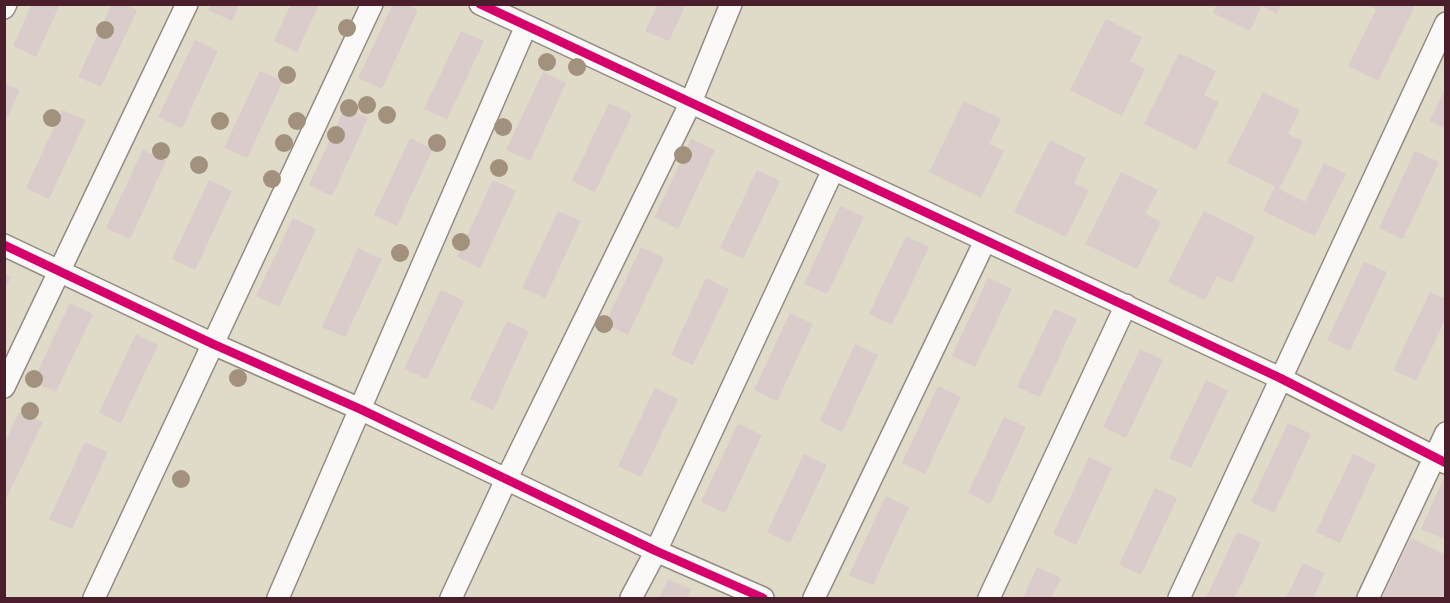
<!DOCTYPE html>
<style>
body{margin:0}
#map{position:relative;width:1450px;height:603px;overflow:hidden;background:#e0dac8;font-family:Alegreya,serif}
canvas{display:block}
.frame{position:absolute;inset:0;border:6px solid #4a1f2b;pointer-events:none}
</style>
<div id="map">
<canvas width="1450" height="603"></canvas>
<div class="frame"></div>
</div>
<script>
const ctx = document.querySelector('canvas').getContext('2d');
ctx.lineJoin = 'round';
function paint(path, color) { ctx.fillStyle = color; ctx.fill(path, 'evenodd'); }
function trace(path, color, width, dash) { ctx.strokeStyle = color; ctx.lineWidth = width; ctx.lineCap = dash ? 'butt' : 'round'; ctx.setLineDash(dash || []); ctx.stroke(path); }
paint(new Path2D(`
 M32 4H60L36 57 13 46Z
 M112 4H124L137 10 101 87 78 77Z
 M211 4H240L232 21 208 10Z
 M291 4H319L297 52 274 41Z
 M393 4H405L418 10 382 89 358 78Z
 M658 4H686L669 41 645 31Z
 M1217 4H1281L1277 14 1262 6 1250 31 1213 13Z
 M1366 4H1416L1378 81 1348 66 1376 10Z
 M1106 19 1142 37 1130 61 1145 69 1122 116 1070 90Z
 M461 31 484 41 447 119 424 109Z
 M195 40 218 51 182 128 158 117Z
 M1179 53 1216 71 1204 95 1219 102 1196 150 1144 124Z
 M260 71 283 81 247 158 224 148Z
 M543 72 566 83 530 161 506 150Z
 M4 83 20 90 4 124Z
 M1446 87V129L1430 121Z
 M1263 92 1300 110 1288 134 1303 141 1279 189 1305 202 1324 163 1346 174 1315 236 1263 211 1275 186 1227 163Z
 M964 101 1001 119 989 144 1004 151 981 198 929 172Z
 M609 103 632 114 595 192 572 181Z
 M345 107 368 118 332 196 309 185Z
 M62 110 86 120 49 199 26 188Z
 M410 138 433 149 397 226 374 215Z
 M691 139 715 150 678 229 655 217Z
 M1050 140 1086 158 1074 183 1089 190 1066 237 1014 212Z
 M143 150 166 161 130 239 106 228Z
 M1415 151 1439 162 1403 239 1379 228Z
 M757 170 780 181 743 259 720 248Z
 M1121 172 1158 190 1145 214 1161 222 1137 269 1085 244Z
 M209 180 232 191 195 270 172 259Z
 M493 180 516 191 480 268 457 257Z
 M840 206 864 217 827 294 804 284Z
 M558 211 581 221 545 298 522 288Z
 M1204 211 1255 237 1232 283 1217 276 1205 300 1168 282Z
 M293 218 316 229 279 307 256 296Z
 M906 236 929 247 892 325 869 314Z
 M641 247 664 258 628 335 605 324Z
 M358 248 382 259 345 337 322 327Z
 M1364 262 1387 272 1350 351 1327 340Z
 M4 273 11 277 4 291Z
 M706 278 729 289 693 365 671 355Z
 M988 278 1012 289 975 367 952 356Z
 M441 290 464 301 427 379 404 369Z
 M1430 292 1446 299V317L1416 381 1393 370Z
 M70 303 93 314 56 392 33 382Z
 M1054 309 1077 319 1040 397 1017 387Z
 M790 313 813 324 777 401 754 390Z
 M507 321 529 331 493 410 470 399Z
 M136 334 158 345 121 423 99 413Z
 M855 344 878 355 842 432 820 421Z
 M1140 349 1163 360 1126 438 1103 427Z
 M1206 380 1228 391 1191 468 1169 458Z
 M938 386 961 397 925 474 902 463Z
 M655 388 678 399 641 477 618 466Z
 M19 412 43 422 6 499 4 498V444Z
 M1004 417 1026 427 990 504 968 493Z
 M1288 423 1311 434 1274 513 1251 502Z
 M738 424 762 435 725 513 701 502Z
 M85 442 108 452 72 529 49 519Z
 M804 454 827 465 790 543 767 532Z
 M1353 454 1376 465 1340 543 1316 532Z
 M1089 457 1112 468 1076 545 1053 534Z
 M1443 480 1446 481V540L1421 529Z
 M1155 488 1177 498 1141 575 1119 565Z
 M886 496 909 507 873 585 849 575Z
 M1237 532 1261 542 1243 581 1234 598H1206Z
 M1411 538 1446 555V598H1382Z
 M1303 563 1325 573 1313 598H1286Z
 M1037 567 1061 578 1051 598H1023Z
 M668 579 691 589 687 598H659Z`), '#d9cccb');
const street = new Path2D(`
 M480 4 1280 378 1446 463
 M4 8 6 4
 M4 245 213 344 360 409 656 551 763 598
 M4 387 187 4
 M94 598 372 4
 M278 598 526 26
 M451 598 506 480 691 102 731 4
 M631 598 656 551 833 170
 M814 598 985 241
 M989 598 1126 305
 M1179 598 1446 23
 M1368 598 1446 433`);
trace(street, '#948a83', 24);
trace(street, '#faf9f7', 21);
trace(new Path2D(`
 M480 4 1280 378 1446 463
 M4 245 213 344 360 409 656 551 763 598`), '#d6006c', 9);
ctx.fillStyle = '#a2927d';
for (const [x, y] of [
 [347,28],
 [105,30],
 [547,62],
 [577,67],
 [287,75],
 [367,105],
 [349,108],
 [387,115],
 [52,118],
 [220,121],
 [297,121],
 [503,127],
 [336,135],
 [284,143],
 [437,143],
 [161,151],
 [683,155],
 [199,165],
 [499,168],
 [272,179],
 [461,242],
 [400,253],
 [604,324],
 [238,378],
 [34,379],
 [30,411],
 [181,479]
]) { ctx.beginPath(); ctx.arc(x, y, 9, 0, 2 * Math.PI); ctx.fill(); }
</script>
